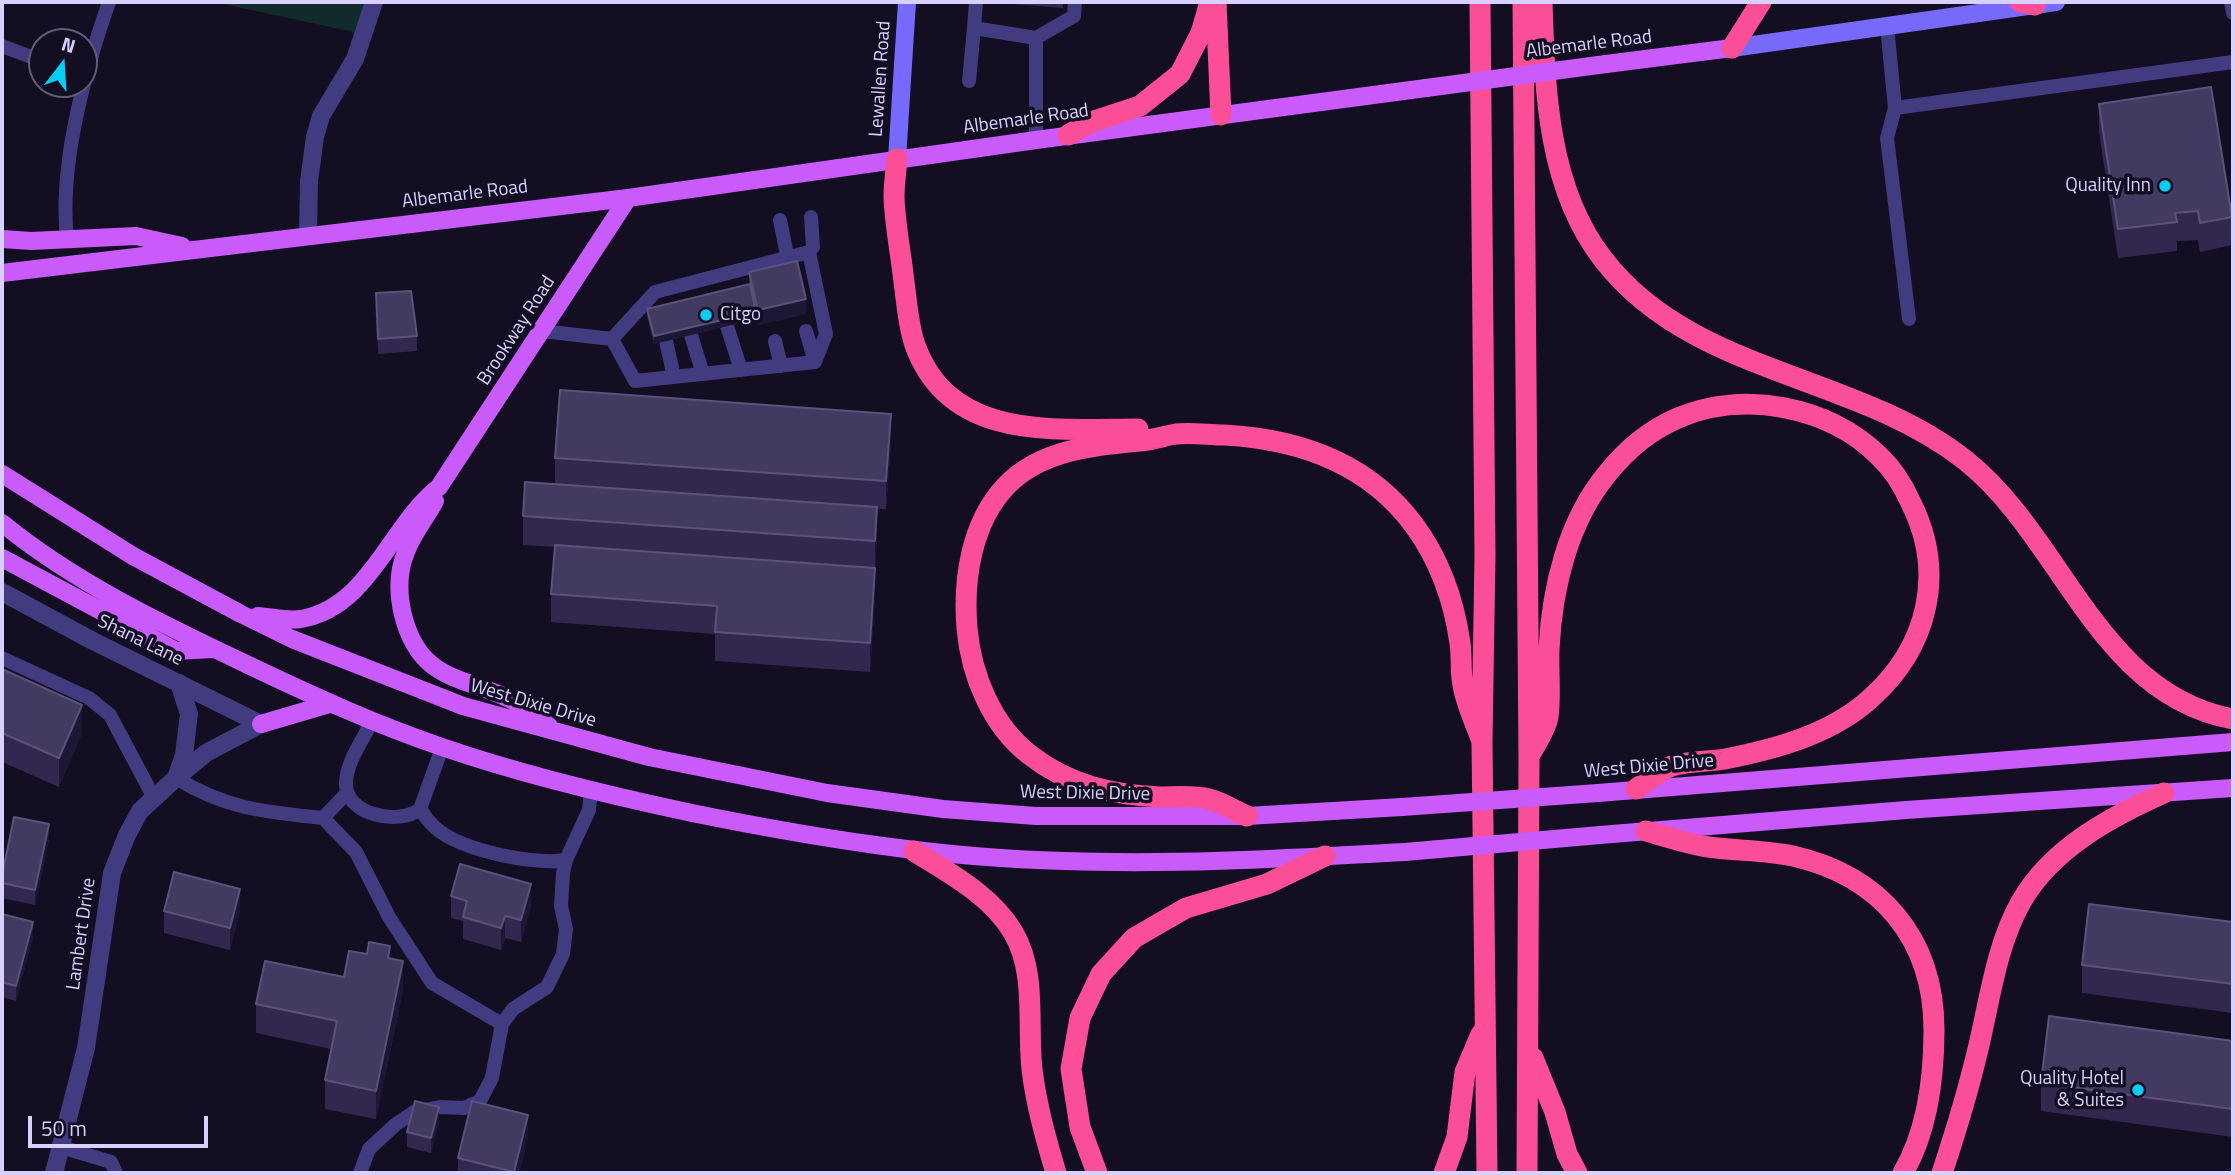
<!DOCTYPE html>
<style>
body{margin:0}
#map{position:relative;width:2235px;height:1175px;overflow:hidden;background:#130e22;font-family:"Titillium Web",sans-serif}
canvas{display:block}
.frame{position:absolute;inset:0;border:4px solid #d8d0fe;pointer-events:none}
.north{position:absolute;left:28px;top:28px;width:70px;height:70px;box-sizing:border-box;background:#130e22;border:2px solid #625c7a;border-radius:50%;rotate:17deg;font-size:19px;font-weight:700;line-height:28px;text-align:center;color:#d8d0fe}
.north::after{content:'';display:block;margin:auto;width:24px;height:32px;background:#07cdf3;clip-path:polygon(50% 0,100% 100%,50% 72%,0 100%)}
.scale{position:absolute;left:28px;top:1116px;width:180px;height:32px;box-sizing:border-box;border:4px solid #d8d0fe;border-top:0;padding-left:9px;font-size:21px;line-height:24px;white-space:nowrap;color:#d8d0fe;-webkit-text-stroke:5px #130e22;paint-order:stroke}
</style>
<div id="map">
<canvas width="2235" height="1175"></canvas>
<div class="frame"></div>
<div class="north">N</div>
<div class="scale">50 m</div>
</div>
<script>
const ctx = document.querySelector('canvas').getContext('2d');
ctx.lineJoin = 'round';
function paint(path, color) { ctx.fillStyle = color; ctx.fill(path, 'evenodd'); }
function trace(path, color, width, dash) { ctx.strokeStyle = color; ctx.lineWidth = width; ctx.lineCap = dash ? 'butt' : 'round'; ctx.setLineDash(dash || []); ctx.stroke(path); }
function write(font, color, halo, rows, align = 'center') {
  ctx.font = font + ' "Titillium Web",sans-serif'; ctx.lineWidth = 7; ctx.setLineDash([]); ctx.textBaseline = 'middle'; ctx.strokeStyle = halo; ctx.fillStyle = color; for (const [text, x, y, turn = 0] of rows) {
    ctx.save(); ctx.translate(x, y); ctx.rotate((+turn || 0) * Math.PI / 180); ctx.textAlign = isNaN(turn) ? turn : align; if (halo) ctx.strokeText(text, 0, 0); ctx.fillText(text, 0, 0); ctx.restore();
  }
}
paint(new Path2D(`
 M214 2H367L358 33Z`), '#112b2c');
trace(new Path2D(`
 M976 2 974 28 1036 38V140
 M2231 2 2233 13
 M1887 26 1895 108 2233 62
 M1036 38 1074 16 1075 2
 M2 46 42 61
 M969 81 974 28
 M1895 108 1887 138 1909 319
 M780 220 789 265
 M67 239C59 166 85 71 109 2
 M809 252 813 247 811 217
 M727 326 741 370
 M542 331 612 339 635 381 815 362 826 334 809 252 655 292 612 339
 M806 331 815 362
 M691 335 703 374
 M666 341 674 377
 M775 341 781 366
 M2 658 89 698 110 715 154 798
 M372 721C363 740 347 761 346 782 344 815 399 826 420 809L442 748
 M176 778C226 809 265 812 323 818L347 793
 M420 809C427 820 435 830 447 836 475 852 534 865 566 860
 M323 818 356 852 389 917 432 983 502 1024
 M61 1147 111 1162 116 1173
 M360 1173 369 1149 395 1125 414 1112 440 1107 464 1108 480 1101 492 1078 502 1024 513 1009 547 987 563 954 566 929 561 906 563 873 566 860 589 810 591 791`), '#413b80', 14);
trace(new Path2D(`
 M308 235 309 181 315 137 321 116 355 59 374 2
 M2 592 93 641 261 724
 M176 778 184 755 189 714 179 683
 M54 1173 86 1048 112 873 127 835 140 811 176 778 206 753 261 724`), '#413b80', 18);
trace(new Path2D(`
 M1732 48 2056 2
 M897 159 907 2`), '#776afb', 18);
trace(new Path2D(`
 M1606 64 1732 48
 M2 239 31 241 136 236 182 246
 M2 273 628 198 1036 140 1426 88
 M2 474 133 556 241 614 292 639 463 706 649 757 827 793 943 809 1036 816H1247L1402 807
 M435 501C426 518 413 533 406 552 398 571 398 594 403 615 421 686 468 675 519 704 529 710 539 719 549 726
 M2 523C74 582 160 623 244 663 309 694 374 724 442 747 523 775 607 795 692 813 815 838 939 858 1065 861 1178 865 1292 858 1405 852
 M2 558 176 651 213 649
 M258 616C273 617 286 621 301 619 370 607 390 525 439 487L628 198
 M261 724 329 704
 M1598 793 2233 742
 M1600 835 1906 810 2233 788`), '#c85bfa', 18);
trace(new Path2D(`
 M1216 2 1221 115
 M1480 2 1485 555 1482 742 1487 1173
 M1523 2 1529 758 1527 1173
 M1542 2C1545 89 1547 187 1603 259 1692 375 1855 373 1965 460 2063 537 2097 694 2233 719
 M2020 2 2035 5
 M1732 48 1761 2
 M1068 135 1091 122 1140 106 1180 74 1201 33 1210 2
 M897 159C896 171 894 184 894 197 895 225 901 254 904 282 907 303 908 325 915 345 950 442 1055 429 1138 429
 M1531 753C1537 742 1546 729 1548 717 1551 695 1548 671 1549 649 1552 588 1568 521 1607 474 1626 450 1650 430 1678 418 1743 390 1829 406 1879 456 1893 469 1903 485 1911 503 1946 573 1928 647 1871 698 1832 734 1776 749 1725 759 1709 762 1683 761 1669 767 1658 772 1646 782 1636 789
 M1247 816C1235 811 1222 802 1209 799 1194 795 1175 797 1160 797 1113 795 1068 785 1030 755 992 726 971 675 967 628 963 580 971 523 1006 486 1040 450 1094 445 1140 441 1153 440 1164 436 1176 434 1191 432 1209 435 1224 435 1300 439 1368 463 1414 525 1439 559 1454 601 1460 643 1462 656 1460 671 1463 685 1466 704 1476 724 1482 742
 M1646 831C1667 837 1688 844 1708 847 1737 851 1765 850 1793 856 1881 876 1934 939 1934 1030 1934 1078 1928 1130 1903 1173
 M914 851C949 873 991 895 1013 932 1037 972 1027 1024 1032 1069 1036 1104 1046 1139 1056 1173
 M1533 1058 1555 1112 1567 1154 1577 1173
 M1097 1173 1080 1127 1071 1069 1080 1018 1101 974 1134 938 1186 908 1267 884 1325 856
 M1444 1173 1457 1137 1465 1072 1481 1034
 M1942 1173C1956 1131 1969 1088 1979 1045 1990 998 1997 944 2021 902 2051 849 2110 817 2164 793`), '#fa4f97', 21);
trace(new Path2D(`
 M1426 88 1606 64
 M1402 807 1598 793
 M1405 852 1600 835`), '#c85bfa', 18);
paint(new Path2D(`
 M989 2H1063V8Z
 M2099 104 2232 217V245L2200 252 2198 240 2177 241V251L2118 258 2099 132Z
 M749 272 806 314 758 325 756 317V319L654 344 647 316V309L749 285Z
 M376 293 417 336V351L378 354Z
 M891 442 886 509H877V535L875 568V596L870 672 715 661V634L551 622V594L555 547 523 545V516L555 484V458Z
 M2 669 82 733 59 787 2 762Z
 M49 839 35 905 2 898V876Z
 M451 896 531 906 521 942 505 938 501 950 463 939V921L451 918Z
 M164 911H240L230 950 164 933Z
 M2 914 33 937 16 1001 2 997Z
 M2233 922V1013L2082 993V965Z
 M390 959 403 990 376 1119 325 1109V1080L331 1049 256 1033V1004L344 977Z
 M2233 1041V1137L2041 1111V1083Z
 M439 1122 431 1153 407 1147V1132Z
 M528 1137 519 1173H458V1158Z`), '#32284f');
paint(new Path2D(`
 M806 299V314L758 325V310Z
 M756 312V319L654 344V336Z
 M891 414V442L886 509V481Z
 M877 507V535L875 569V541Z
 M875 568V596L870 672V643Z
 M82 705V733L59 787V758Z
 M49 824V839L35 905V890Z
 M531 884V906L521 942V920Z
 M240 889V911L230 950V928Z
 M505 916V938L501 950V928Z
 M33 922V937L16 1001V986Z
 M403 961V990L376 1119V1091Z
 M439 1107V1122L431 1153V1138Z
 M528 1115V1137L519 1173H514Z`), '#1e1635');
const building = new Path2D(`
 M2211 87 2232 217 2200 223 2198 211 2175 213 2177 222 2118 229 2099 104Z
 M797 261 806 299 758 310 749 272Z
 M750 284 756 312 654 336 647 309Z
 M411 291 417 336 378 339 376 293Z
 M560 390 891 414 886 481 555 458Z
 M525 482 877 507 875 541 523 516Z
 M555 545 875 568 870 643 715 632 717 606 551 594Z
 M2 669 82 705 59 758 2 733Z
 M14 817 49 824 35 890 2 883V876Z
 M460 864 531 884 521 920 505 916 501 928 463 917 467 901 451 896Z
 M174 872 240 889 230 928 164 911Z
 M2089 904 2233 922V984L2082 965Z
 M2 914 33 922 16 986 2 982Z
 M369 942 390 946 388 958 403 961 376 1091 325 1080 337 1021 256 1004 265 961 344 977 349 951 367 954Z
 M2049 1016 2233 1041V1109L2041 1083Z
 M415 1101 439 1107 431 1138 407 1132Z
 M472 1101 528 1115 514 1172 458 1158Z`);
paint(building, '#433a62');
trace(building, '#5b517a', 2);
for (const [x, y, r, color] of [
 [2165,186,7,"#07cdf3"],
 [706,315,7,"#07cdf3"],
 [2138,1090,7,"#07cdf3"]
]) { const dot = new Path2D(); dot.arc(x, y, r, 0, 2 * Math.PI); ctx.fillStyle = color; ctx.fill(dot); trace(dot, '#130e22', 2.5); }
write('19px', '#d8d0fe', '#130e22', [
 ["Albemarle Road",1589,45,-7],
 ["Lewallen Road",881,79,-86],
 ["Albemarle Road",1026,120,-8],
 ["Albemarle Road",465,195,-7],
 ["Brookway Road",517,331,-57],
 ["Shana Lane",140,641,26],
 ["West Dixie Drive",533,704,16],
 ["West Dixie Drive",1649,767,-5],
 ["West Dixie Drive",1085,794,1],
 ["Lambert Drive",82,934,-82]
]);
write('19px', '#d8d0fe', '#130e22', [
 ["Quality Inn",2151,186],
 ["Citgo",720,315,"left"],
 ["Quality Hotel",2124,1079],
 ["& Suites",2124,1101]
], 'right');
</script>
